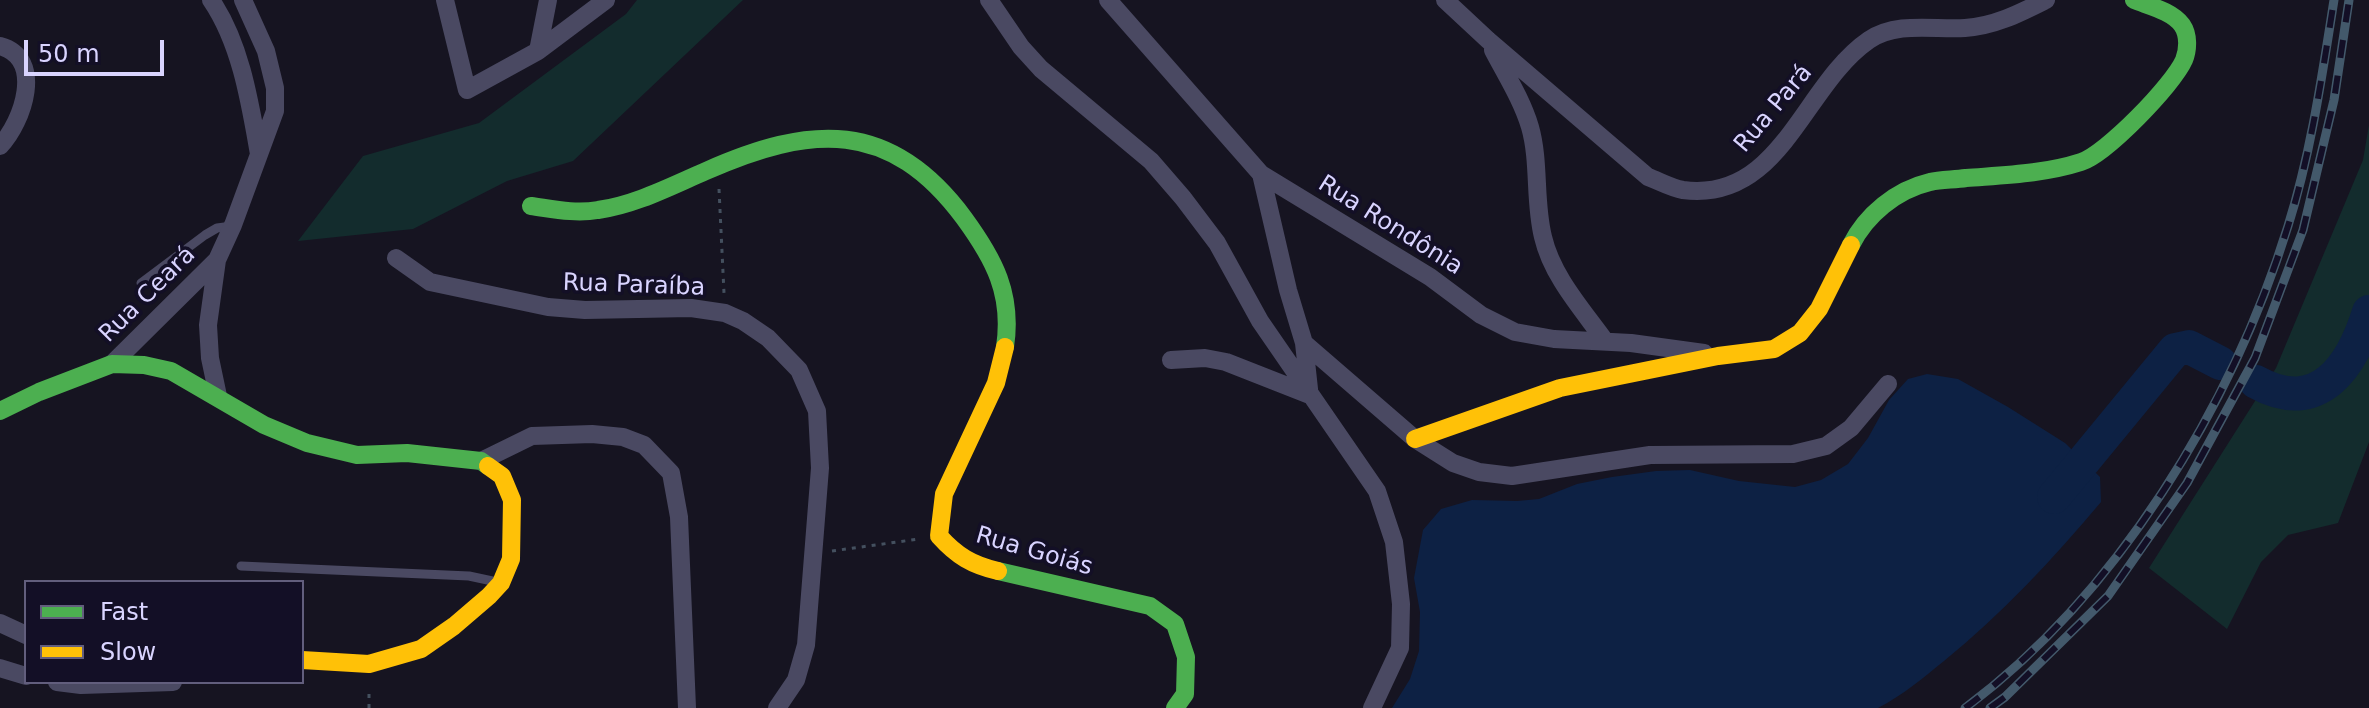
<!DOCTYPE html>
<meta charset="utf-8">
<style>
body{margin:0}
#map{position:relative;width:2369px;height:708px;overflow:hidden;background:#161421;font-family:"DejaVu Sans",sans-serif}
canvas{display:block}
.legend{position:absolute;left:24px;top:580px;width:280px;height:104px;box-sizing:border-box;background:#130f26;border:2px solid #625e7d;margin:0;padding:10px 14px;list-style:none;font-size:24px;color:#d9d4ff}
.legend li{display:flex;align-items:center;gap:16px;height:40px}
.legend b{width:40px;border:2px solid #625e7d}
.scale{position:absolute;left:24px;top:40px;width:140px;height:36px;box-sizing:border-box;border:4px solid #d9d4ff;border-top:0;padding-left:10px;font-size:24px;line-height:28px;white-space:nowrap;color:#d9d4ff;-webkit-text-stroke:6px #130f26;paint-order:stroke}
</style>
<div id="map">
<canvas width="2369" height="708"></canvas>
<ul class="legend">
<li><b style="height:10px;background:#4caf50"></b>Fast</li>
<li><b style="height:10px;background:#ffc107"></b>Slow</li>
</ul>
<div class="scale">50 m</div>
</div>
<script>
const ctx = document.querySelector('canvas').getContext('2d');
ctx.lineJoin = 'round';
function paint(path, color) { ctx.fillStyle = color; ctx.fill(path, 'evenodd'); }
function trace(path, color, width, dash) { ctx.strokeStyle = color; ctx.lineWidth = width; ctx.lineCap = dash ? 'butt' : 'round'; ctx.setLineDash(dash || []); ctx.stroke(path); }
function write(font, color, halo, rows, align = 'center') {
  ctx.font = font + ' "DejaVu Sans",sans-serif'; ctx.lineWidth = 7; ctx.setLineDash([]); ctx.textBaseline = 'middle'; ctx.strokeStyle = halo; ctx.fillStyle = color; for (const [text, x, y, turn = 0] of rows) {
    ctx.save(); ctx.translate(x, y); ctx.rotate((+turn || 0) * Math.PI / 180); ctx.textAlign = isNaN(turn) ? turn : align; if (halo) ctx.strokeText(text, 0, 0); ctx.fillText(text, 0, 0); ctx.restore();
  }
}
paint(new Path2D(`
 M637 0H743L573 161 507 181 413 229 298 241 363 156 479 123 626 14Z
 M2369 125V442L2338 523 2288 535 2261 562 2227 629 2149 568 2276 368 2363 160Z`), '#132c2d');
paint(new Path2D(`
 M1927 374 1958 379 2008 407 2065 443 2100 477 2101 502C2053 559 2002 614 1944 661 1923 678 1903 695 1878 708H1392L1410 679 1419 651 1420 612 1414 578 1423 530 1441 509 1472 500 1517 501 1539 499 1577 484 1612 477 1656 471 1690 470 1739 481 1795 487 1821 480 1848 464 1868 438 1889 400 1908 379Z`), '#0d2144');
trace(new Path2D(`
 M2256 382C2319 417 2352 366 2369 312
 M2054 497 2175 350 2189 347 2220 363`), '#0d2144', 34);
trace(new Path2D(`
 M719 189 724 293
 M832 551 919 539
 M369 708V688`), '#44505f', 3, [4, 6]);
trace(new Path2D(`
 M141 283 205 235 217 228 232 226
 M241 566 469 576 497 582`), '#4a4962', 9);
trace(new Path2D(`
 M211 0C241 44 250 103 259 154
 M445 0 467 90 538 51 606 0
 M989 0 1021 47 1041 69 1151 161 1183 198 1217 243 1260 321 1377 491 1394 542 1401 604 1400 648 1372 708
 M1108 0 1261 174 1430 277 1481 315 1515 332 1554 339 1631 343 1704 353
 M1445 0 1488 40 1648 177C1659 181 1671 188 1683 190 1781 203 1803 85 1869 40 1897 21 1934 30 1965 28 1995 26 2020 13 2046 0
 M0 46C45 58 23 122 0 146
 M1493 50C1506 75 1522 100 1530 127 1540 162 1534 201 1543 237 1552 276 1582 309 1605 341
 M538 51 548 0
 M1261 174 1288 290 1304 343 1309 389
 M396 258 430 282 548 307 585 310 691 308 725 313 743 321 768 338 799 370 817 411 820 468 806 645 796 680 777 708
 M1304 343 1415 439 1453 463 1479 472 1512 476 1650 455 1793 454 1826 446 1851 428 1888 384
 M1171 360 1205 358 1226 362 1310 395
 M112 364 217 260
 M218 396 210 358 208 325 217 260 233 225 275 111V88L266 51 243 0
 M481 461 532 436 592 434 623 437 644 445 671 473 679 517 687 708
 M0 623 26 635
 M0 668 26 676
 M57 682 81 685 173 682`), '#4a4962', 18);
trace(new Path2D(`
 M531 206C553 209 575 214 598 210 635 205 671 186 706 171 810 125 890 118 964 218 994 259 1013 294 1005 347
 M1851 245C1866 215 1896 190 1930 182 1941 179 1954 180 1966 178 2004 175 2044 174 2081 162 2106 154 2173 85 2184 60 2188 50 2189 35 2182 25 2172 11 2149 6 2134 0
 M0 411 39 392 112 364 144 365 171 371 264 425 307 443 357 455 407 453 481 461 488 466
 M998 571 1150 606 1175 624 1186 657 1185 694 1175 708`), '#4caf50', 18);
trace(new Path2D(`
 M1415 439 1560 388 1718 356 1774 349 1800 333 1819 309 1851 245
 M998 571C972 565 957 556 939 536L944 494 996 383 1005 347
 M302 660 369 664 421 649 454 626 489 596 501 583 511 559 512 500 502 476 488 466`), '#ffc107', 18);
const rail = new Path2D(`
 M1965 708C2117 595 2232 406 2288 226 2311 153 2322 76 2334 0
 M1990 708 2005 697 2108 596 2187 483 2255 358 2303 230 2334 100 2349 0`);
trace(rail, '#43596b', 9);
trace(rail, '#130f26', 6, [18]);
write('24px', '#d9d4ff', '#130f26', [
 ["Rua Pará",1774,109,-50],
 ["Rua Rondônia",1390,226,32],
 ["Rua Paraíba",634,286,2],
 ["Rua Ceará",148,295,-45],
 ["Rua Goiás",1034,552,16]
]);
</script>
